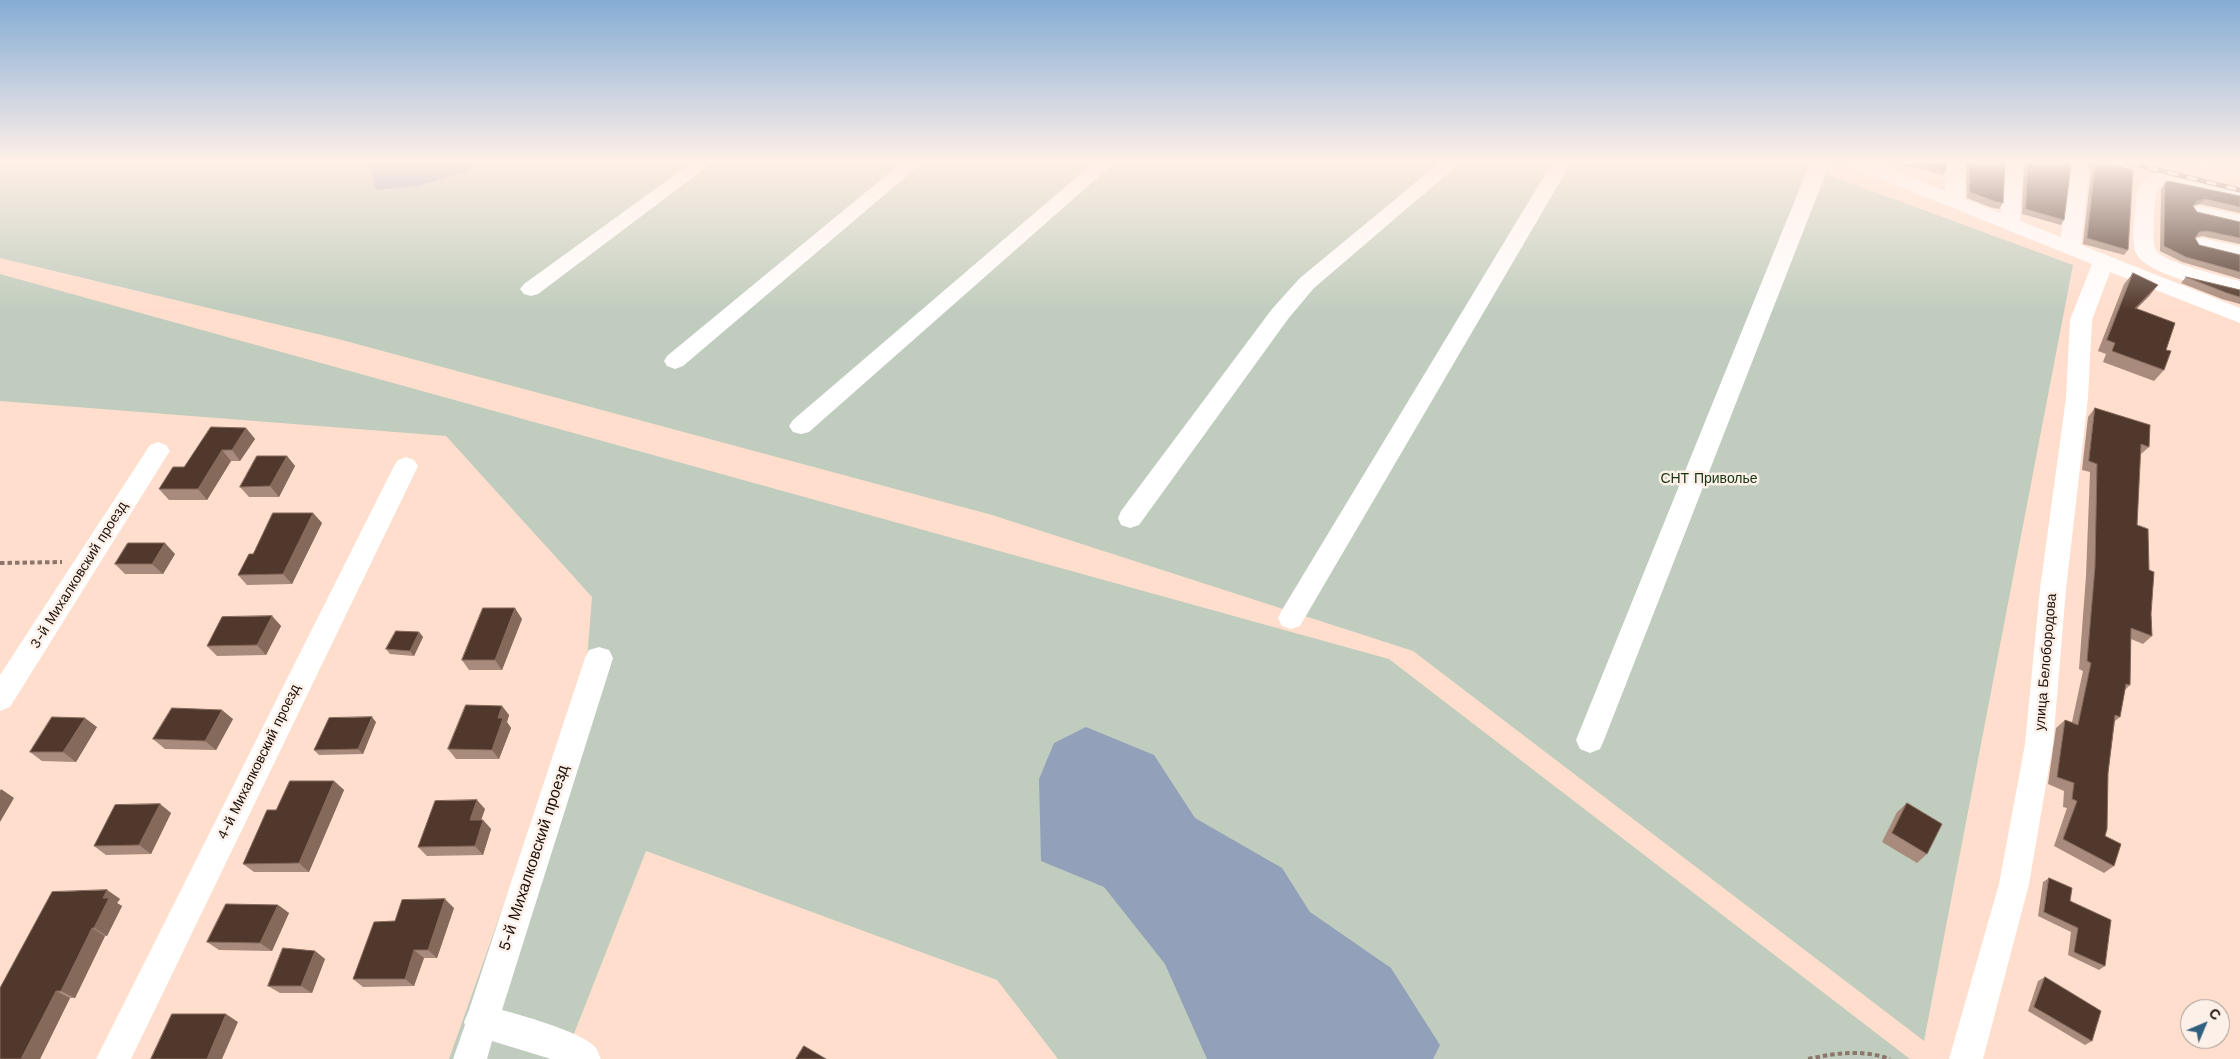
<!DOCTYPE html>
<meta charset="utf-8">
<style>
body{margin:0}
#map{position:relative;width:2240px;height:1059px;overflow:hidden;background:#ffdecd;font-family:"Work Sans",sans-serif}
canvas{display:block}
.north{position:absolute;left:2180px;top:999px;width:50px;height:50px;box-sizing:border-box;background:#fdf0e9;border:1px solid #a2968f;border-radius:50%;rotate:45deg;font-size:14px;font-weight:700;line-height:20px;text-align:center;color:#1a0f09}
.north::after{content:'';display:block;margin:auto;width:18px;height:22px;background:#2f607e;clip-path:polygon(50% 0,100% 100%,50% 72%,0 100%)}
</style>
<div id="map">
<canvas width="2240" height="1059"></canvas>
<div class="north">С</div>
</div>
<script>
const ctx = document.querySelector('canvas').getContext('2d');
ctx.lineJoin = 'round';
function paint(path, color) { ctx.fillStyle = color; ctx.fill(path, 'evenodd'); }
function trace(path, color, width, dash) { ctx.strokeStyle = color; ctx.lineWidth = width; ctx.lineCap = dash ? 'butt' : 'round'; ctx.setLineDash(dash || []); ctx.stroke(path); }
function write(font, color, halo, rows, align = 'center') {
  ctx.font = font + ' "Work Sans",sans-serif'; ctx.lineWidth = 5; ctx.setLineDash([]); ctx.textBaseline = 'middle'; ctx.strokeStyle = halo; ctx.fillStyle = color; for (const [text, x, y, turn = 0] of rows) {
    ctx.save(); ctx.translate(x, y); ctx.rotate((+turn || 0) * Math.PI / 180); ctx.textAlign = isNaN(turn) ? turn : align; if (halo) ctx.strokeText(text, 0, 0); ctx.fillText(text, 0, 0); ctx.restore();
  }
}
paint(new Path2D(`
 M2195 163H2240V174Z`), '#e7d5e7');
paint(new Path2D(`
 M0 163H1796L2073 265 1924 1041 1413 651 992 515 338 339 0 258Z
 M0 274 1389 659 1910 1059H1058L997 980 646 851 564 1059H449L586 672 592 597 446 436 0 401Z`), '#c0cdbe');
paint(new Path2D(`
 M371 163H474L469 171 417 186 376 190 370 167Z
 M1086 727 1154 755 1195 818 1282 868 1310 912 1391 968 1440 1045 1433 1059H1207L1165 964 1104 887 1041 861 1039 779 1054 743Z`), '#92a0b9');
trace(new Path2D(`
 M0 563 62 562
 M1808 1059C1837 1053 1861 1049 1890 1059`), '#8c766b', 4, [4.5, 3]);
paint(new Path2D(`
 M691 163H712L538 294 531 296 524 294 520 289 524 284Z
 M901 163H922L683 366 675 369 667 366 664 361 667 356Z
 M1093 163H1114L809 432 801 434 793 432 789 426 793 420Z
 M1439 163H1460L1314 288 1288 319 1139 525 1130 528 1121 525 1118 518 1121 511 1272 309 1300 278Z
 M1552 163H1571L1300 626 1291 629 1282 626 1278 618 1282 610Z
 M1810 163H1830L1604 740 1600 749 1590 753 1580 749 1576 740Z
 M1849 163H1875L1945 191V163H1965V199L2001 213 2003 163H2023L2020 221 2061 237 2069 171 2072 167 2079 165 2086 167 2089 171 2081 245 2240 308V323L2110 272 2092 320 2088 398 2066 589 2053 744 2029 884 1983 1059H1949L1999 884 2025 744 2040 589 2066 398 2070 320 2092 264 1851 167Z
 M2165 172 2240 190V202L2163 184 2156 191C2155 204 2151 240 2156 250 2161 262 2226 277 2240 281V295C2217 289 2143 275 2135 251 2131 236 2135 216 2136 201 2137 182 2147 174 2165 172Z
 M2200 206 2240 215V227L2193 216 2190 212 2193 208Z
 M2202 238 2240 246V260L2195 249 2192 244 2195 239Z
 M158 442 166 445 170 451 166 457 10 707 0 711V675L150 445Z
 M406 457 414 460 418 466 131 1059H96L394 466 398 460Z
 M599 647 609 650 613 658 502 1010C521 1015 585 1033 596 1048 598 1051 599 1056 601 1059H551L492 1041 487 1059H453L465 1025 464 1022 469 1010 585 658 589 650Z`), '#fff');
const rail = new Path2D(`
 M2129 163 2240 190`);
trace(rail, '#90796e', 5);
trace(rail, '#fdf0e9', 3, [10]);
paint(new Path2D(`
 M1899 163H1947L1946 170 1943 175 1899 164Z
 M1966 163H2005L2003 203 1999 209 1990 207 1967 198Z
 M2024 163H2074L2071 167 2064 220 2061 225 2022 214Z
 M2088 163H2105L2128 250 2124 255 2083 244 2091 171 2087 165Z
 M2165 183 2240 196V213L2200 204 2193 206 2197 212 2240 222V244L2202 236 2195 238 2199 245 2240 255V279L2182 262 2160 251 2161 189Z
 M2133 273 2158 285 2149 296 2136 309 2166 350 2164 370 2154 381 2103 362 2106 354 2098 351 2124 284Z
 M2186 277 2240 290V304L2222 299 2181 283Z
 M2095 408 2149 447 2140 455 2137 525 2149 570 2152 636 2143 644 2131 639 2130 685 2125 690 2120 717 2115 721 2108 773 2105 836 2114 866 2104 873 2054 846 2067 808 2063 807 2064 791 2048 784 2056 728 2065 720 2072 722 2083 671 2079 669 2086 576 2090 472 2082 470 2088 417Z
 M246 428 255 439 240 461H231L207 500H169L159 489 184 467Z
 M287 456 295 466 279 497H249L240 487Z
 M313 513 322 523 292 584 247 585 238 575 253 554Z
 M175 554 163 574H125L115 564Z
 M272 616 281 626 266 655 217 656 207 646Z
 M522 619 502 670H469L462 660Z
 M419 632 423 637 414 656 390 654 386 649Z
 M502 706 509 715 507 722 511 728 499 759H456L448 749Z
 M233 719 216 750 165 749 153 739Z
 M376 722 363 754 319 755 314 750Z
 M97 727 76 762 42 761 30 752Z
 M334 781 344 790 309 872H254L243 864 276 810Z
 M1907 803 1927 854 1917 863 1882 842 1897 812Z
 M160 804 171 813 151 854 106 855 94 846Z
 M485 809 481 820H483L491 829 483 855 427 856 418 847Z
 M2049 878 2070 901 2105 966 2099 970 2068 955 2071 932 2038 916 2043 882Z
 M107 890 120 899 117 903 122 906 107 936H105L75 998H70L40 1059H0Z
 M278 905 289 913 272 951 219 950 207 942Z
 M454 908 437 958H424L414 986 363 987 353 979 395 921Z
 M315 951 325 959 312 993H280L268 986Z
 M2045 977 2092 1041 2085 1045 2028 1011 2038 981Z`), '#a88b7c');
paint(new Path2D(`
 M2205 199 2200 204 2192 206 2197 201Z
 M2158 285 2149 296 2126 319 2135 308Z
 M246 428 255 439 240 461 232 450Z
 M222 450 231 461 207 500 198 489Z
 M287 456 295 466 279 497 270 486Z
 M313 513 322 523 292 584 283 574Z
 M165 543 175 554 163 574 152 564Z
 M515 608 522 619 502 670 495 660Z
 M272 616 281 626 266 655 257 645Z
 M419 632 423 637 414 656 410 651Z
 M502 706 509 715 507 722 511 728 499 759 492 750 498 718Z
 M222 710 233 719 216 750 205 741Z
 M372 717 376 722 363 754 358 749Z
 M85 718 97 727 76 762 63 752Z
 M334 781 344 790 309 872 299 863Z
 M1 789 14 798 0 822V791Z
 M477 800 485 809 478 829 470 820Z
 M160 804 171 813 151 854 139 845Z
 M483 820 491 829 483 855 475 846Z
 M107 890 120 899 117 903 122 906 107 936 94 928 103 898Z
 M445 899 454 908 437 958 428 950Z
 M278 905 289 913 272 951 260 943Z
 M92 928 105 936 75 998 61 991Z
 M414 950 424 958 414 986 405 979Z
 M315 951 325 959 312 993 301 986Z
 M56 991 70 998 40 1059H21Z
 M226 1014 238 1022 222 1059H207Z`), '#856a5c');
const building = new Path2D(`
 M1919 163H1947L1946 170Z
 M1970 163H2005L2003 203 1994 201 1970 192Z
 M2028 163H2073L2071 165 2064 220 2026 209Z
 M2093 163H2105L2133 170 2128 250 2087 238 2095 166Z
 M2168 181 2240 196V207L2205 199 2197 201 2193 206 2197 212 2240 222V238L2207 231 2199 232 2195 238 2199 245 2240 255V272L2186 257 2164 246 2165 183Z
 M2133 273 2158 285 2135 308 2175 323 2166 350 2171 351 2164 370 2112 351 2115 343 2107 340Z
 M2186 277 2240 290V297L2227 293Z
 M2095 408 2150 425 2149 447 2141 444 2137 525 2148 529 2149 570 2154 572 2151 614 2152 636 2131 628 2130 685 2126 684 2120 717 2115 715 2108 773 2107 829 2105 836 2121 844 2114 866 2063 839 2077 801 2072 799 2074 783 2057 777 2065 720 2078 725 2091 663 2087 661 2095 567 2097 464 2089 461Z
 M211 427 246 428 232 450H222L198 489H159L173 467H184Z
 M257 456H287L270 486 240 487Z
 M273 513H313L283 574 238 575 249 554H253Z
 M128 543H165L152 564H115Z
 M483 608H515L495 660H462Z
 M272 616 257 645 207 646 222 617Z
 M396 631 419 632 410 651 386 649Z
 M466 705 502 706 498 718H503L492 750 448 749Z
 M172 708 222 710 205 741 153 739Z
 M52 717 85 718 63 752H30Z
 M372 717 358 749 314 750 329 718Z
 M290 781H334L299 863 243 864 267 810H276Z
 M477 800 470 820H483L475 846 418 847 435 801Z
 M1907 803 1942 824 1927 854 1892 833Z
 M160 804 139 845 94 846 115 805Z
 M2049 878 2072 888 2070 901 2111 920 2105 966 2074 952 2078 928 2044 912Z
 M107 890 103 898H109L94 928H92L61 991H56L21 1059H0V988L52 892Z
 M445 899 428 950H414L405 979H353L374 922 395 921 402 900Z
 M226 904 278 905 260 943 207 942Z
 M283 948 315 951 301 986H268Z
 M2045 977 2101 1011 2092 1041 2034 1007Z
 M172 1014H226L207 1059H151Z
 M804 1046 826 1059H796Z`);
paint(building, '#51382c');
trace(building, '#856a5c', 1);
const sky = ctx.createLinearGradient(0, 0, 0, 311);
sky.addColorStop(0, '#85acd5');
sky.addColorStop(0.52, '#fff0e8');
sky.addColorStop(1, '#fff0e800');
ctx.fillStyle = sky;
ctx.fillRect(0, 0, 2240, 311);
write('14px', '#153411', '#fdf0e9', [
 ["СНТ Приволье",1709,479]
]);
write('14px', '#1a0f09', '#fdf0e9', [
 ["3-й Михалковский проезд",79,575,-58],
 ["улица Белобородова",2046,662,-85],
 ["4-й Михалковский проезд",259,762,-64]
]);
write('16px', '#1a0f09', '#fdf0e9', [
 ["5-й Михалковский проезд",534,858,-72]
]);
</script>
